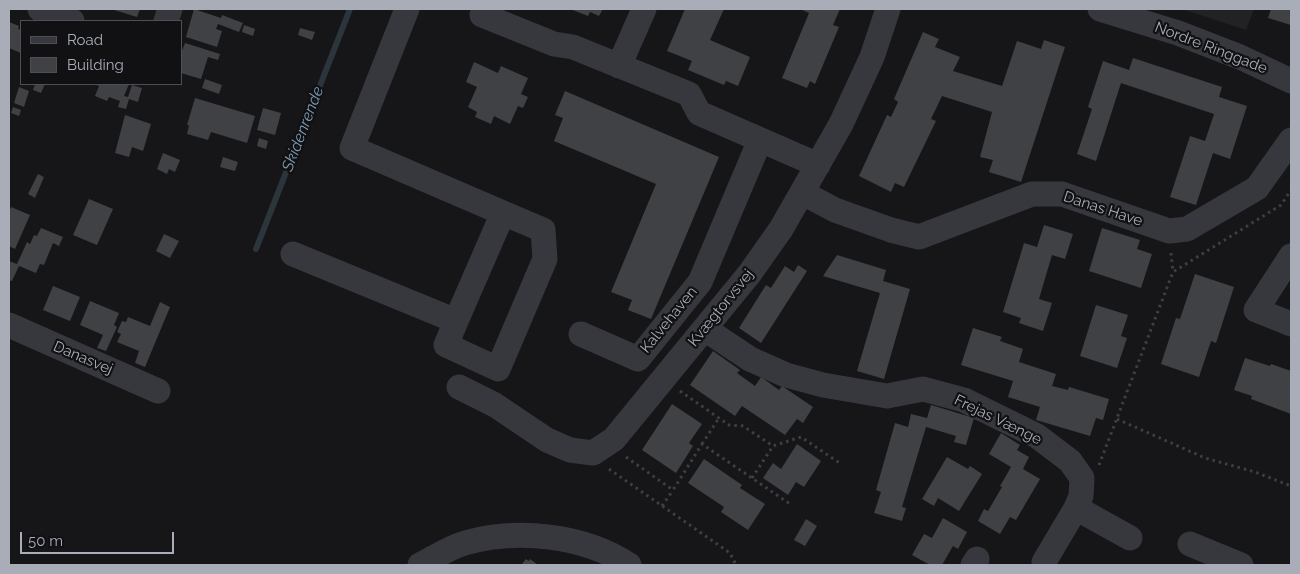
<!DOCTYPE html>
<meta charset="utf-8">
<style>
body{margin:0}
#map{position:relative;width:1300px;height:574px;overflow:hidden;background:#161618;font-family:Raleway,sans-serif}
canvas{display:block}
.frame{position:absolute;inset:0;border:10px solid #a8adb8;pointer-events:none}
.legend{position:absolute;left:20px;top:20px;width:162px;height:65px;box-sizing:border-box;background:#111113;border:1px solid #4d4f55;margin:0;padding:6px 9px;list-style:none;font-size:15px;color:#a8adb8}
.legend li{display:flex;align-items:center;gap:10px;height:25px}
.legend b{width:25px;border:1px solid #4d4f55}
.scale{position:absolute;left:20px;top:532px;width:154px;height:22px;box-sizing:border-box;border:2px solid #a8adb8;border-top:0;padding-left:6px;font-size:15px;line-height:18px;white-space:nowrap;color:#a8adb8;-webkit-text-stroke:4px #111113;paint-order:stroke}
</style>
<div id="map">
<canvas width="1300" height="574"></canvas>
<div class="frame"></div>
<ul class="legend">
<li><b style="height:6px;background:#37383d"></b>Road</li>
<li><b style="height:14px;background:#404145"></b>Building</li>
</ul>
<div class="scale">50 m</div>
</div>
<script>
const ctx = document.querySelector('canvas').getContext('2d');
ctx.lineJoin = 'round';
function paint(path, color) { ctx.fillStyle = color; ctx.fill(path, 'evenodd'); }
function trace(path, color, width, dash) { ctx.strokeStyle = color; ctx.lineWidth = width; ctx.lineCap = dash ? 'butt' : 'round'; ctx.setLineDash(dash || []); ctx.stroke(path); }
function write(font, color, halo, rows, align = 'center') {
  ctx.font = font + ' Raleway,sans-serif'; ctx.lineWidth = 4.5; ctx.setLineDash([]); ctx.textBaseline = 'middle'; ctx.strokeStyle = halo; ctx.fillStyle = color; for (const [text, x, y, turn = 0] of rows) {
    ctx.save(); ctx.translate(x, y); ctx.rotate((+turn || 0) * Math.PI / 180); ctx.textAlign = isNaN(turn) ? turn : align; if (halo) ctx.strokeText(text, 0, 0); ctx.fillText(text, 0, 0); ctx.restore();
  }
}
paint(new Path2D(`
 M1182 9H1254L1246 30Z`), '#222225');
trace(new Path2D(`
 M256 249 350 9`), '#2c353c', 6);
paint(new Path2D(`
 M111 9H140L137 17Z
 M194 9 221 18 222 15 243 23 239 32 218 24 216 29 222 31 217 47 186 37Z
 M570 9H603L599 16 590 12 588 16Z
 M685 9H724L710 40 750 57 738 86 726 81 724 85 688 70 692 61 667 51Z
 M800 9H840L833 25 839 27 815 84 810 81 807 88 782 78 809 13Z
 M1271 9H1291V25L1268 18Z
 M9 22 19 26 18 29 21 30V53L9 48Z
 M244 25 255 29 253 36 242 32Z
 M300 28 315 32 312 40 298 35Z
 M923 32 939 39 935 47 960 57 953 71 1002 86 1017 41 1041 49 1044 40 1065 47 1021 182 989 172 993 160 980 157 992 112 942 96 931 119 936 121 904 187 895 183 891 192 859 176 887 115 891 117 898 102 894 99Z
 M185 43 220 54 218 60 208 57 201 79 181 73V53Z
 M1133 58 1222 87 1219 97 1247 106 1230 159 1213 153 1196 205 1170 197 1190 136 1205 141 1214 114 1121 83 1096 161 1077 154 1092 109 1088 107 1103 61 1129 70Z
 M474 62 498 73 501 66 528 78 521 94 528 97 523 108 518 106 510 124 494 116 491 124 475 117 477 112 468 107 477 87 466 82Z
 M205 79 222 85 219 94 202 88Z
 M35 84H45L41 93 33 90Z
 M94 84H129L124 96 128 97 132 85 142 88 138 102 129 99 126 109 118 107 120 101 109 97 107 101 95 96 99 86Z
 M19 87 29 91 24 107 14 103Z
 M565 91 719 157 651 319 628 310 632 300 611 292 656 184 554 141 563 118 555 115Z
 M195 98 255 116 247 143 211 132 208 140 187 134 189 125H187Z
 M13 107 21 110 19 116 11 113Z
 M263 108 281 113 275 135 257 130Z
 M125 115 151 124 143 151 132 147 129 157 115 153Z
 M259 138 268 141 266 149 257 146Z
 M163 153 180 160 175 172 169 169 167 174 157 169Z
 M223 157 238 162 235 171 220 167Z
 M38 174 44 177 35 198 28 194Z
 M89 199 113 209 97 245 73 235Z
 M11 207 30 215 15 249 9 246V213Z
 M1044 225 1073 234 1065 259 1052 255 1039 299 1052 303 1043 331 1019 323 1021 318 1003 312 1024 243 1037 247Z
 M41 228 63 237 59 246 53 243 44 265 40 264 36 273 19 266 12 281 9 280V261L17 264 27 242 30 244 34 235 37 236Z
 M1102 228 1140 240 1137 249 1152 254 1141 288 1089 271Z
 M164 234 179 241 170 258 156 251Z
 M837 255 886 270 883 281 910 289 884 379 857 371 880 293 823 276Z
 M798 265 807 271 761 343 739 328 766 285 771 288 785 266 794 272Z
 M1195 274 1234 287 1216 343 1211 341 1199 377 1161 364 1176 318 1180 319Z
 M53 286 80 297 70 321 43 310Z
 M90 301 119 313 114 325 117 327 106 351 97 348 103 335 80 325Z
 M160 302 170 307 145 367 135 363 139 351 117 342 121 334 117 332 122 321 126 322 128 317 150 326Z
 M1096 305 1128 315 1121 336 1127 338 1117 368 1080 356Z
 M973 328 1002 337 1000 341 1023 349 1019 362 1056 374 1052 386 1068 390 1069 387 1109 399 1103 420 1096 418 1090 436 1036 420 1040 407 1008 397 1013 381 961 365Z
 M713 351 740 370 737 373 755 386 761 377 779 390 782 386 813 407 803 423 797 419 785 435 742 406 735 416 690 385Z
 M1245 358 1270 366 1271 364 1291 371V414L1251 399 1252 396 1234 390Z
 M672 404 702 424 689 443 693 446 676 473 642 450Z
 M931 405 974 418 966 445 954 442 956 436 926 427 902 507 906 508 902 521 874 513 881 492 876 490 895 423 908 427 911 414 927 418Z
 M1001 433 1020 445 1017 450 1029 457 1023 469 1040 479 1016 520 1010 517 1000 534 978 521 984 509 988 511 1002 487 1000 486 1011 467 989 454Z
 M797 444 821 461 804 487 796 482 788 495 763 478 773 463 781 469Z
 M947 457 968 469 970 466 982 474 959 511 938 498 934 506 922 499Z
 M704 459 742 485 740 488 765 504 748 530 721 512 724 507 688 483Z
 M943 518 967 532 958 549 953 546 942 565H930L912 555 924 534 932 538Z
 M806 519 817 526 805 546 794 540Z
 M526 559 529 561 530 559 538 565H521Z`), '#404145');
trace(new Path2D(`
 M1171 253 1173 272
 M680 391 729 425 743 426 773 446 801 437 841 464
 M1117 419 1205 458 1255 472 1291 486
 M702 444 719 418
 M626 457 673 490 702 444 790 504
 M1099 465 1173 272 1281 205 1291 190
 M609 469 730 553 736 565
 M752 478 773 446
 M662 506 673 490`), '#3d3f44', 3, [2.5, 4]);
trace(new Path2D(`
 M40 9 72 21
 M1100 9 1178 33 1240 57 1291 81
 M482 15 554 44 573 47 689 94 699 113 818 165
 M166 21 170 9
 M619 66 644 9
 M803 193 835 210 891 230 919 237 1032 194H1062L1169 231 1187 229 1257 188 1291 140
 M293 254 456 321 503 213 352 148 407 9
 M1291 256 1256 310 1291 324
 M456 321 446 345 498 369 545 259 543 230 503 213
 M9 325 158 391
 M705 329 750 359 786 375 823 385 887 396 923 389 964 400 1037 436 1070 461 1082 478 1081 496 1076 508 1044 562
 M581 334 638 359 700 282 760 140
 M459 387 495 405 547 440 570 450 593 453 614 439 750 273 781 229 841 124 872 57 888 9
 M1076 508 1130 538
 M1190 544 1241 565
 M420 565C434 558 450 547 465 543 517 528 584 535 629 565
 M973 565 977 559`), '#37383d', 25);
write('15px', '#a8adb8', '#111113', [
 ["Nordre Ringgade",1211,48,21],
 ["Danas Have",1103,209,18],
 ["Kvægtorvsvej",721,308,-51],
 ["Kalvehaven",669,320,-51],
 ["Danasvej",83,358,23],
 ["Frejas Vænge",998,420,26]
]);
write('italic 16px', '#7f9bb3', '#111113', [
 ["Skidenrende",303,129,-69]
]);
</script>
